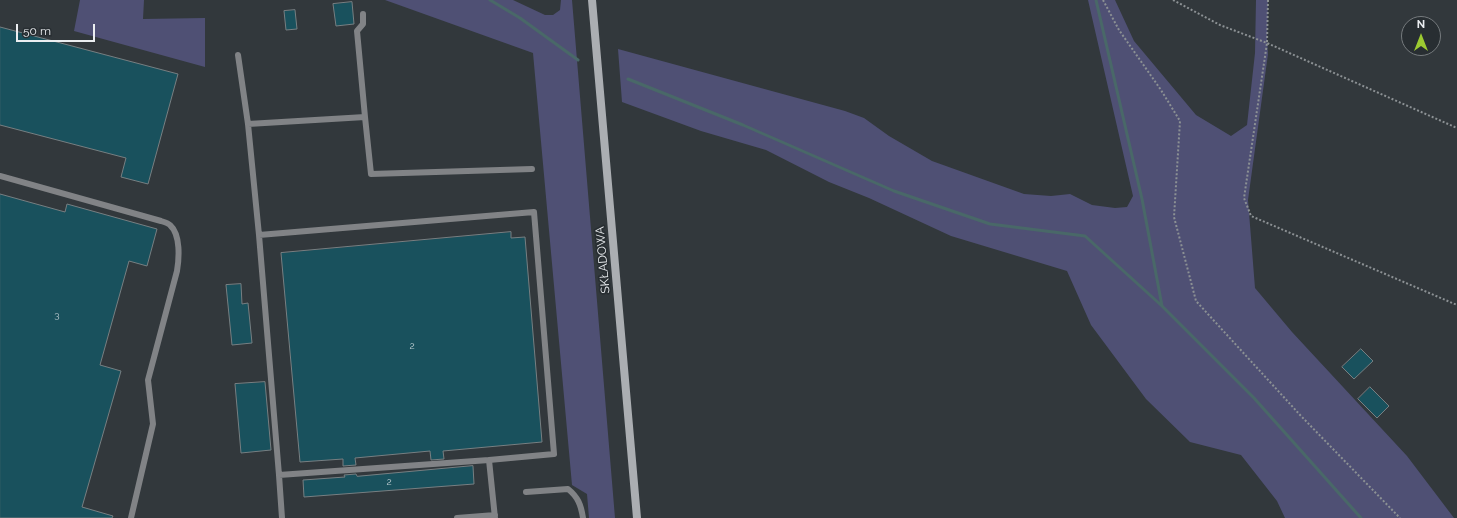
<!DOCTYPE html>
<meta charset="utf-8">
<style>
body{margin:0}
#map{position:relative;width:1457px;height:518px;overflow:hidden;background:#32383c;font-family:Raleway,sans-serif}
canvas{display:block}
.north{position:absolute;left:1401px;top:16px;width:40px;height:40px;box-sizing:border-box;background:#282e32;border:1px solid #767b7e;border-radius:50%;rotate:0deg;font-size:11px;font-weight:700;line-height:16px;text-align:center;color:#ebeef1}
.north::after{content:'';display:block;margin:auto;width:14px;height:18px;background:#9cca31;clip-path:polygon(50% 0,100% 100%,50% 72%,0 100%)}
.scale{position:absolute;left:16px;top:24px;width:79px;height:18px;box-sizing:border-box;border:2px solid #ebeef1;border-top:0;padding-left:5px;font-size:12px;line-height:14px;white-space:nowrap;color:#ebeef1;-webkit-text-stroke:3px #282e32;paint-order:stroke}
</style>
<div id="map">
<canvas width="1457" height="518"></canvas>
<div class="north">N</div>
<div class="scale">50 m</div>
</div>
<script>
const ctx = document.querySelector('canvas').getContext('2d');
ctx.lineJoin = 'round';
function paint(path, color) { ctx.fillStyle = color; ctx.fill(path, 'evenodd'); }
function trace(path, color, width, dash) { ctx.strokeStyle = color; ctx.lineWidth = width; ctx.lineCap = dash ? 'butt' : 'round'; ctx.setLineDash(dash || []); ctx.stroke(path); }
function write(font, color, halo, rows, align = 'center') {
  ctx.font = font + ' Raleway,sans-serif'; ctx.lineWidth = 3.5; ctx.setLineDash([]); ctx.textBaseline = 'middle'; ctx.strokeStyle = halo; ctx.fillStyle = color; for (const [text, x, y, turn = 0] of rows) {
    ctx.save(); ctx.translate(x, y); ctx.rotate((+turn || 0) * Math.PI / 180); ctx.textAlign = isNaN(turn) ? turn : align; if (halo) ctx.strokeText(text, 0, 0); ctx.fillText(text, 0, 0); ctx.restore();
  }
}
paint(new Path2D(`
 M80 0H144L143 19 205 18V67L74 31Z
 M385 0H513L545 15H553L560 10 561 0H572L615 518H589L587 494 572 485 533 53Z
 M1088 0H1115L1134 41 1196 115 1231 136 1247 125 1255 53 1256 0H1268L1267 40 1268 54 1248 200 1255 288 1292 332 1407 456 1454 518H1285L1277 501 1241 455 1190 442 1146 399 1091 325 1067 271 951 236 869 198 829 182 766 150 701 131 622 102 618 49 845 111 864 118 889 136 932 161 1024 194 1051 196 1070 194 1092 205 1115 208 1127 207 1133 196Z`), '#4f5074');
trace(new Path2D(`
 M490 0 520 18 578 60
 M1096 0 1142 199 1162 306 1254 398 1361 518
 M628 79 743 125 894 191 990 224 1085 236 1162 306`), '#496868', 3);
const building = new Path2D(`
 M352 2 354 24 336 26 333 4Z
 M295 10 297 29 286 30 284 11Z
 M0 27 178 74 148 184 121 177 126 158 0 125Z
 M0 194 65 212 67 204 157 229 147 266 129 261 100 365 121 371 82 507 113 516 112 518H0Z
 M511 232V238L525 237 542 442 443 451 444 459 431 460 430 451 355 458 356 465 343 466V459L300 462 281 253Z
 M241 284 242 304 248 303 252 343 232 345 226 285Z
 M1361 349 1373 361 1354 379 1342 367Z
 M265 382 271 450 241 453 235 384Z
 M1370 387 1389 406 1377 418 1358 399Z
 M473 466 474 484 304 497 303 480 345 477 344 475 356 474 357 476Z`);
paint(building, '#19515d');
trace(building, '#777f82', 1);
trace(new Path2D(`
 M1103 0 1119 30 1161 90 1180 121 1174 217 1196 301 1301 416 1400 518
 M1173 0 1220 25 1267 43 1457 128
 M1268 0 1267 43 1244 198 1251 216 1457 305`), '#8c9194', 2, [2, 2]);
trace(new Path2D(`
 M238 55 248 124 259 235
 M365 117 371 174 532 169
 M248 124 365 117 357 31 363 24V14
 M0 176 161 221C164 222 168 223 170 225 181 235 179 259 177 271L148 380 153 424 131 518
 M279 475 259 235 534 212 554 454 489 460
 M526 492 568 489C578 497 581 505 583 518
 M282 518 279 475 489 460 495 518
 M457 518 495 515`), '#818386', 6);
trace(new Path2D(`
 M592 0 637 518`), '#abaeb2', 8);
write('10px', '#b6c7cc', null, [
 ["3",57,315],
 ["2",412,346],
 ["2",389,482]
]);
write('12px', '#ebeef1', '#282e32', [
 ["SKŁADOWA",603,260,-95]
]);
</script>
